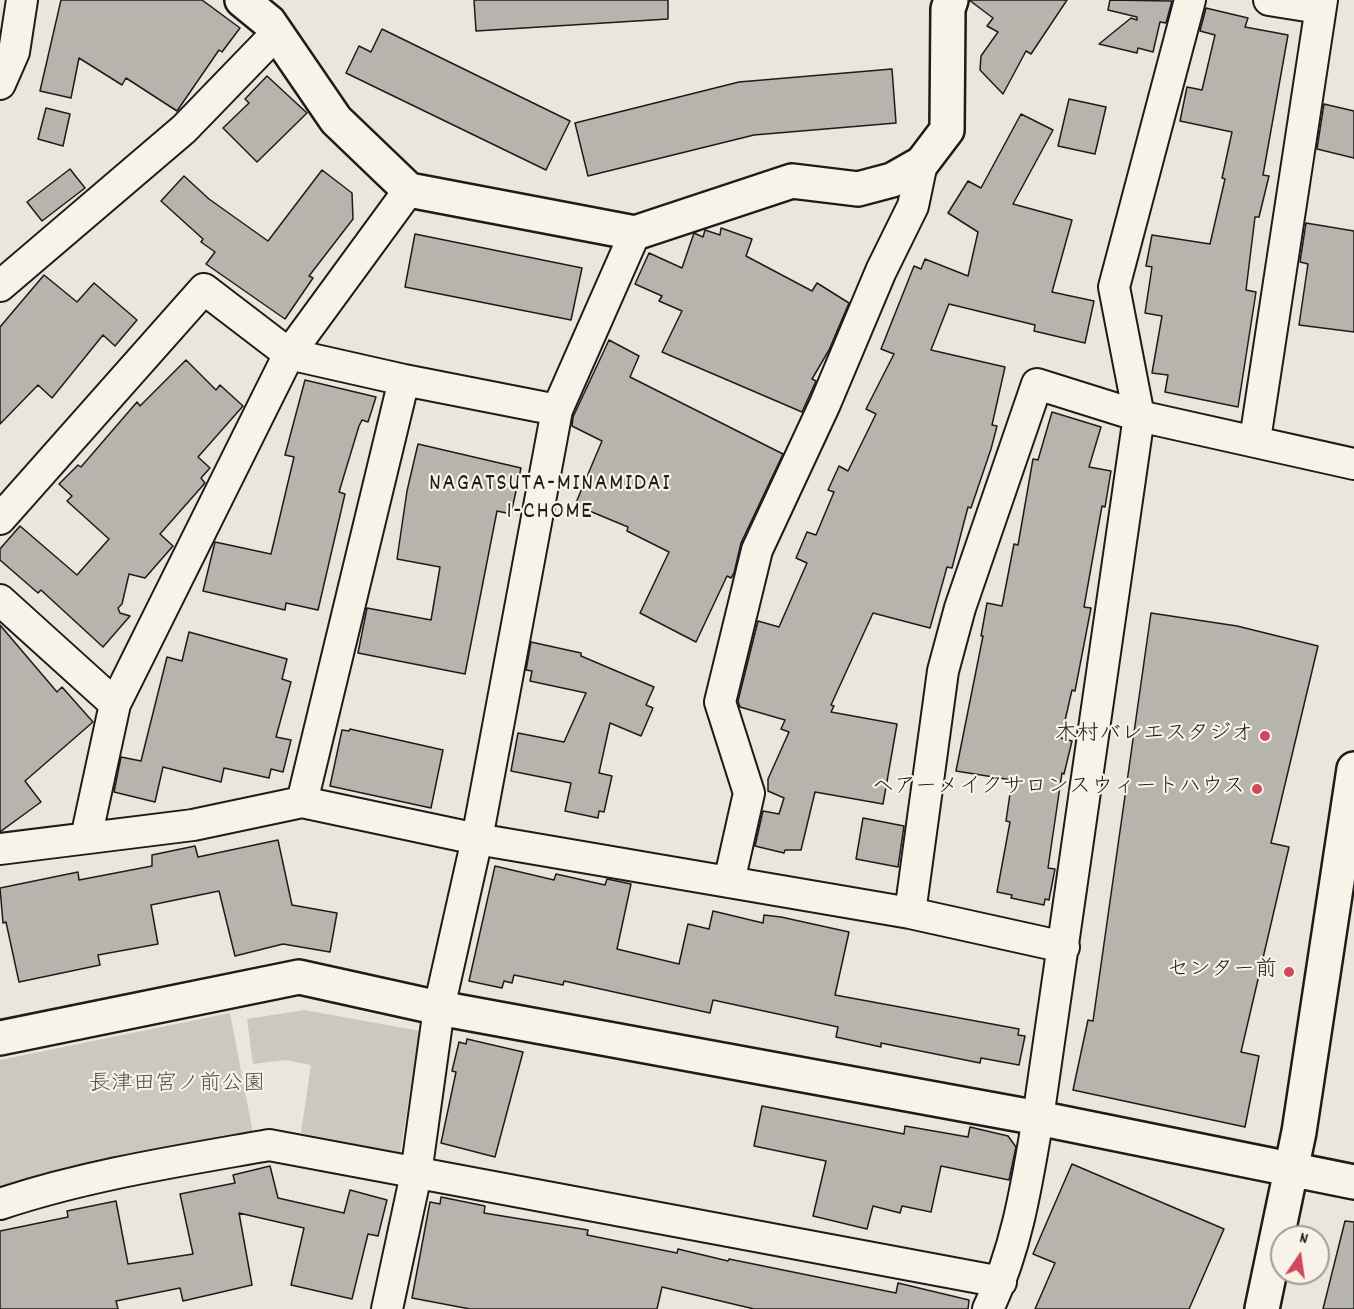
<!DOCTYPE html>
<meta charset="utf-8">
<style>
body{margin:0}
#map{position:relative;width:1354px;height:1309px;overflow:hidden;background:#eae6dc;font-family:Dekko,sans-serif}
canvas{display:block}
.north{position:absolute;left:1270px;top:1225px;width:60px;height:60px;box-sizing:border-box;background:#f7f3e8;border:2px solid #9f9d96;border-radius:50%;rotate:13deg;font-size:16px;font-weight:700;line-height:24px;text-align:center;color:#1c1c1c}
.north::after{content:'';display:block;margin:auto;width:21px;height:27px;background:#d1495b;clip-path:polygon(50% 0,100% 100%,50% 72%,0 100%)}
</style>
<div id="map">
<canvas width="1354" height="1309"></canvas>
<div class="north">N</div>
</div>
<script>
const ctx = document.querySelector('canvas').getContext('2d');
ctx.lineJoin = 'round';
function paint(path, color) { ctx.fillStyle = color; ctx.fill(path, 'evenodd'); }
function trace(path, color, width, dash) { ctx.strokeStyle = color; ctx.lineWidth = width; ctx.lineCap = dash ? 'butt' : 'round'; ctx.setLineDash(dash || []); ctx.stroke(path); }
function write(font, color, halo, rows, align = 'center') {
  ctx.font = font + ' Dekko,"Klee One",sans-serif'; ctx.lineWidth = 4.5; ctx.setLineDash([]); ctx.textBaseline = 'middle'; ctx.strokeStyle = halo; ctx.fillStyle = color; for (const [text, x, y, turn = 0] of rows) {
    ctx.save(); ctx.translate(x, y); ctx.rotate((+turn || 0) * Math.PI / 180); ctx.textAlign = isNaN(turn) ? turn : align; if (halo) ctx.strokeText(text, 0, 0); ctx.fillText(text, 0, 0); ctx.restore();
  }
}
paint(new Path2D(`
 M304 1010 420 1031 400 1153 301 1133 311 1065 285 1060 253 1064 247 1019Z
 M230 1013 254 1139 142 1153 0 1188V1060Z`), '#ccc8c0');
const building = new Path2D(`
 M61 0H202L240 28 222 52 219 50 177 111 126 78 122 85 79 58 71 98 40 91Z
 M474 0H668V19L476 31Z
 M969 0H1067L1031 54 1026 51 1003 94 980 70 981 56 998 32 987 26 993 18Z
 M1110 0 1172 1 1166 23 1160 22 1153 52 1138 48 1137 53 1099 44 1131 18 1137 20V17L1108 10Z
 M1206 8 1248 18 1245 27 1288 35 1263 175 1269 176 1259 217H1255L1246 290 1256 292 1238 407 1165 392 1168 375 1152 373 1162 316 1145 313 1152 267 1146 266 1152 235 1210 244 1225 179 1222 178 1232 132 1180 121 1187 87 1202 90 1215 35 1200 31Z
 M382 29 570 121 546 170 346 73 359 46 371 52Z
 M892 69 896 123 754 135 588 176 575 123 739 82Z
 M267 76 307 113 257 162 223 128 249 103 245 99Z
 M1069 99 1106 107 1095 154 1058 146Z
 M1324 104 1354 111V158L1317 149Z
 M46 108 70 114 63 146 38 139Z
 M1021 114 1053 130 1013 204 1072 220 1052 292 1094 301 1085 343 1034 331 1035 325 949 304 931 350 1005 367 992 425 997 426 991 449 971 508 968 507 952 568 947 567 930 628 873 613 831 705 834 706 831 712 897 724 883 804 815 792 801 850H785L784 853 755 846 763 811 779 814 784 798 768 791V779L789 732 781 729 785 720 740 707 738 701 758 621 779 627 807 563 796 558 807 532 816 535 834 492 828 490 839 466 848 471 876 414 866 409 894 354 881 349 914 266 921 269 925 259 968 276 978 232 948 213 968 181 981 188Z
 M70 169 85 188 42 221 27 202Z
 M322 170 352 193 353 219 309 276 313 278 285 319 206 264 215 252 201 242 203 239 161 201 184 176 209 199 268 241Z
 M1306 223 1354 231V332L1299 325 1308 264 1300 262Z
 M721 228 752 239 746 256 812 291 817 283 849 303 829 350 812 379 816 381 802 412 662 352 682 311 659 301 662 296 635 284 649 253 682 268 694 233 703 237 705 230 720 235Z
 M415 234 582 268 571 320 405 287Z
 M44 275 77 302 94 283 137 320 115 346 103 335 52 398 38 385 0 424V327Z
 M609 340 639 356 630 377 783 454 741 543 734 573 731 578 727 576 696 642 640 613 669 552 627 531 628 527 575 505 602 441 572 426 573 417Z
 M186 360 216 390 220 385 243 406 198 457 210 468 201 478 205 483 160 534 173 546 145 578 129 574 122 604 118 608 120 613 130 616 103 647 41 590 38 593 0 560V549L20 526 77 575 109 539 67 501 72 496 59 484 78 465 81 467 137 402 140 406Z
 M305 380 376 397 368 422 362 420 359 426 339 492 345 494 318 610 286 603 285 610 203 591 215 542 271 554 294 457 285 455Z
 M1052 412 1101 427 1089 467 1111 471 1105 507 1102 506 1084 607 1091 608 1075 691 1072 690 1061 738 1072 741 1064 774 1062 773 1048 868 1055 869 1049 900 1045 899 1044 905 1011 898 1012 895 997 892 1010 822 1006 821 1012 780 956 771 983 636H981L987 603 1002 606 1014 544 1018 545 1033 459 1038 460Z
 M418 444 521 468 511 514 497 511 465 674 358 653 367 608 431 620 440 567 397 559 407 491Z
 M1151 613 1237 626 1318 646 1271 843 1289 847 1241 1052 1259 1056 1245 1127 1073 1090 1088 1020 1093 1021Z
 M0 625 57 692 62 687 93 722 25 781 41 802 0 832Z
 M189 632 287 659 282 679 291 682 276 737 291 740 283 772 271 769 269 778 224 768 221 782 163 767 155 802 114 792 121 757 141 761 167 657 182 661Z
 M531 642 581 653V656L654 687 646 705 653 708 641 736 610 723 599 773 612 776 604 812 599 811 598 818 565 811 571 783 511 771 518 733 564 742 586 693 530 681 532 671 526 670Z
 M350 729 443 750 431 808 330 786 342 730 349 731Z
 M863 818 904 826 898 867 856 859Z
 M278 840 292 905 337 913 330 952 283 944 235 956 219 891 151 905 158 944 98 955 100 965 19 982 6 922 3 923 0 888 78 872 79 880 152 866V855L195 846 198 857Z
 M495 866 554 880 556 874 605 885 607 879 631 884 617 949 679 964 688 924 709 929 713 911 763 923 764 915 781 917 849 932 835 995 1019 1029 1018 1035 1025 1036 1019 1065 981 1058 980 1063 881 1043V1047L836 1037 838 1027 713 1000 710 1013 564 981 563 985 514 975 512 983 504 981 502 988 469 981Z
 M467 1039 523 1052 495 1157 441 1143 456 1072 452 1071 459 1042 466 1044Z
 M762 1106 904 1134 905 1126 968 1137 970 1127 1008 1136 1016 1147 1009 1180 941 1166 931 1212 902 1206 900 1213 873 1206 867 1229 813 1216 826 1161 754 1146Z
 M1072 1164 1224 1229 1189 1309H1035L1055 1263 1033 1254Z
 M270 1166 278 1198 344 1213 350 1190 387 1200 378 1236 368 1234 352 1299 291 1285 304 1228 239 1213 252 1285 183 1301 180 1288 116 1301 118 1309H0V1231L68 1217 67 1211 116 1201 128 1264 193 1254 180 1194 235 1183 233 1175Z
 M441 1197 485 1206 484 1213 588 1230 587 1235 677 1253 678 1249 728 1261 729 1259 896 1293 898 1283 969 1300 968 1309H754L662 1287 657 1309H470L412 1298 430 1202 440 1204Z
 M1345 1221 1354 1222V1309H1323Z`);
paint(building, '#b6b4ac');
trace(building, '#1c1c1c', 1.5);
const minor = new Path2D(`
 M1269 0 1319 8
 M0 84 14 52 22 0
 M0 286 184 129 276 34
 M1255 440 1322 0
 M0 519 204 289 289 354 404 380 557 410
 M0 600 115 704
 M302 802 404 380
 M86 838 115 704 289 354 409 190
 M0 849 193 825 302 802 477 839 910 913 1064 947
 M729 882 749 793 720 702 757 550 825 404 881 271 913 206 922 163
 M910 913 943 671 960 608 1037 384 1139 416 1354 464
 M0 1204C87 1175 179 1161 269 1145L1001 1282
 M387 1309 416 1174 439 1008 477 839 557 410 635 233
 M988 1309C1017 1249 1027 1183 1038 1118L1139 416 1114 287 1190 0`);
const tertiary = new Path2D(`
 M242 0 269 22 336 120 409 190 635 233 792 181 858 189 892 180 922 163 947 130 948 9 951 0
 M0 1038 299 977 439 1008 1038 1118 1354 1182
 M1262 1309 1299 1132 1354 769`);
trace(minor, '#1c1c1c', 34);
trace(tertiary, '#1c1c1c', 38);
trace(minor, '#f7f3e8', 30);
trace(tertiary, '#f7f3e8', 33);
for (const [x, y, r, color] of [
 [1265,736,6,"#d1495b"],
 [1257,789,6,"#d1495b"],
 [1289,972,6,"#d1495b"]
]) { const dot = new Path2D(); dot.arc(x, y, r, 0, 2 * Math.PI); ctx.fillStyle = color; ctx.fill(dot); trace(dot, '#f7f3e8', 2); }
write('22px', '#1c1c1c', '#f7f3e8', [
 ["木村バレエスタジオ",1253,736],
 ["ヘアーメイクサロンスウィートハウス",1245,789],
 ["センター前",1277,972]
], 'right');
write('22px', '#51504d', '#f7f3e8', [
 ["長津田宮ノ前公園",177,1086]
]);
ctx.letterSpacing = '1.5px';
write('24px', '#1c1c1c', '#f7f3e8', [
 ["NAGATSUTA-MINAMIDAI",550,486],
 ["1-CHOME",550,514]
]);
ctx.letterSpacing = '0px';
</script>
